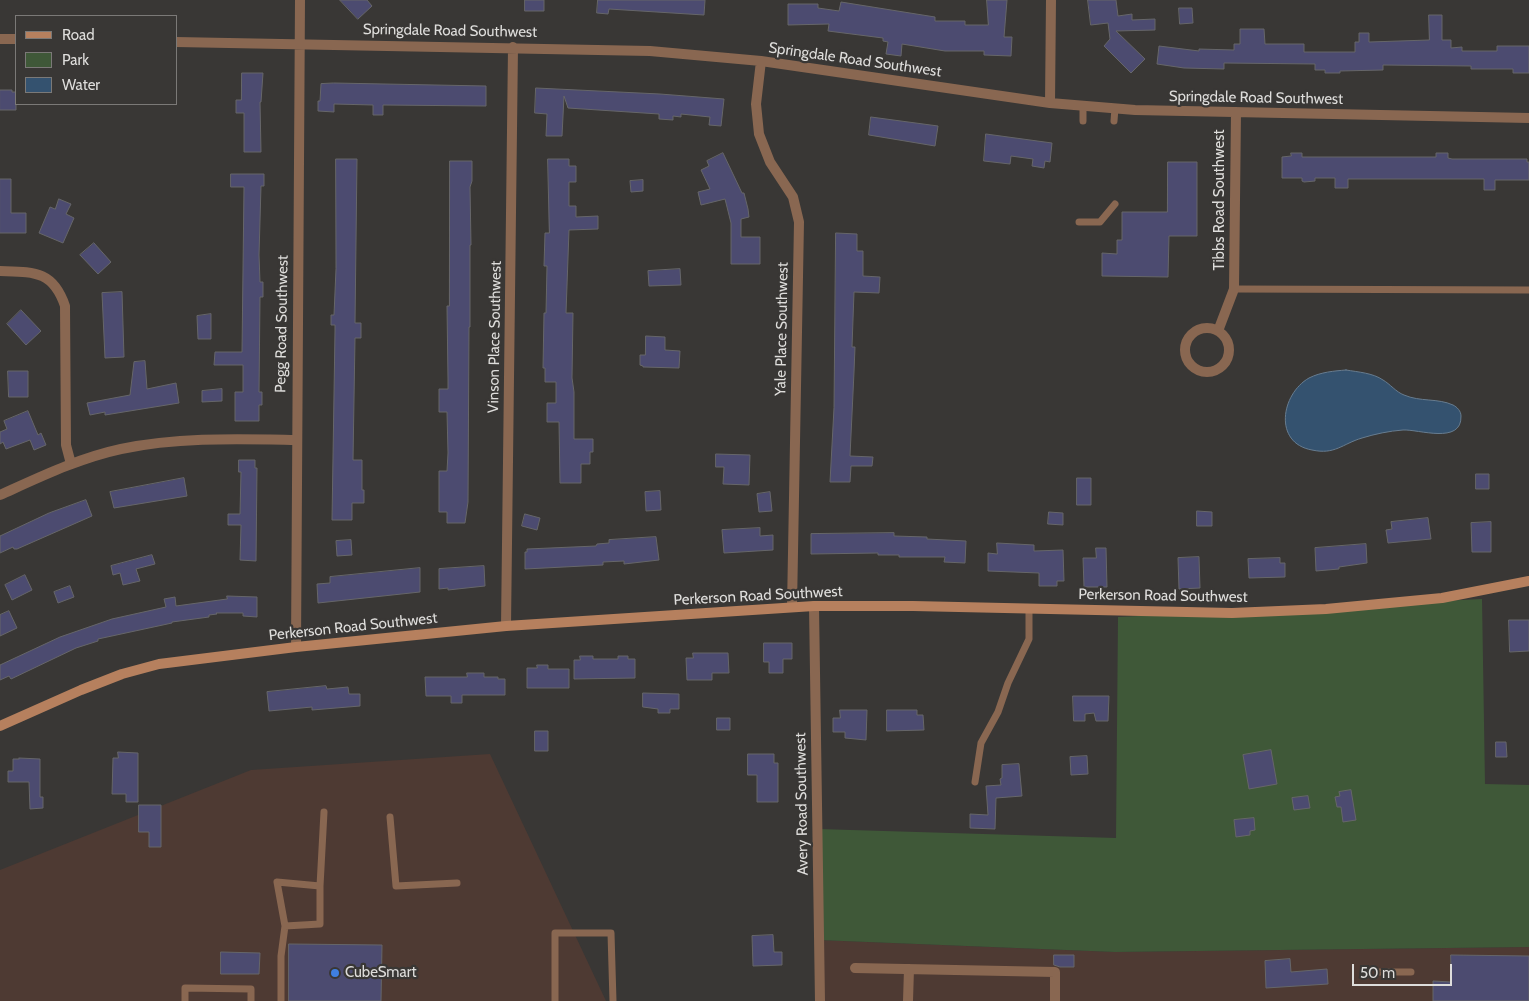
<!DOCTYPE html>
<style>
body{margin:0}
#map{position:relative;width:1529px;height:1001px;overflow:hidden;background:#393735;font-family:Cabin,sans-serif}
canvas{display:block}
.legend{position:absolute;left:15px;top:15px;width:162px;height:90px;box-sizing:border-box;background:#393735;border:1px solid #7b7977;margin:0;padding:6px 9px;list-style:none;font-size:15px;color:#dedddb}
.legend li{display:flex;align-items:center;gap:10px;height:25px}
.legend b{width:25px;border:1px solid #7b7977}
.scale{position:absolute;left:1352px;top:964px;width:100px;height:22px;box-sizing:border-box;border:2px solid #dedddb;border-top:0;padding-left:6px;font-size:15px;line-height:18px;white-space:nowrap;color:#dedddb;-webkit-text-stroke:4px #393735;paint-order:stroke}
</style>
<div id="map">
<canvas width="1529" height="1001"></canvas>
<ul class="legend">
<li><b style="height:6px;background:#b6805e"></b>Road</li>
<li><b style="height:14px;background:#3f5838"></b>Park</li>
<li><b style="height:14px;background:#34526f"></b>Water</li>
</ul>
<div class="scale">50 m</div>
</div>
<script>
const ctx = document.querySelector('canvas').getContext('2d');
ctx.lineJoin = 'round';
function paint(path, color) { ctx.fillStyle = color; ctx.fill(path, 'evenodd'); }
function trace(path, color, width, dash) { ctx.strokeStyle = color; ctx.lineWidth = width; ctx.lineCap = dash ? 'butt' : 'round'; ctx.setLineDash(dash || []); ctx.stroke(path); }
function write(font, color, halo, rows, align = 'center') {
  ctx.font = font + ' Cabin,sans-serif'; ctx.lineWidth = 4.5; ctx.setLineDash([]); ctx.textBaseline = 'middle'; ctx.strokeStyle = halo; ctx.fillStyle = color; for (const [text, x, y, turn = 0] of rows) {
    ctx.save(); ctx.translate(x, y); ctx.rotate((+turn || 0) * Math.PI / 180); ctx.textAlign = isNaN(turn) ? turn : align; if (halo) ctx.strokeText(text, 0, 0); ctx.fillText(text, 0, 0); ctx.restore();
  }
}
paint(new Path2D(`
 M490 754 606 1001H0V870L251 770Z
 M818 940 1115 952 1529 947V1001H817Z`), '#4e3a33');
paint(new Path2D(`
 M1482 599 1485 784 1529 785V947L1115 952 818 940V829L1116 838 1118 617Z`), '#3f5838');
const water = new Path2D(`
 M1346 370C1358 372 1373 373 1383 380 1390 384 1396 392 1404 395 1420 402 1438 398 1453 405 1457 407 1461 411 1461 416 1462 445 1418 429 1403 430 1389 431 1375 434 1362 438 1342 444 1335 455 1312 450 1273 443 1281 394 1309 378 1321 372 1334 371 1346 370Z`);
paint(water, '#34526f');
trace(water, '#677c8f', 1);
const building = new Path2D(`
 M340 0H367L372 6 358 19Z
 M525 0H544V11H525Z
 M598 0H705L704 15 609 9 608 14 597 13Z
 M987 0H1007L1004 37H1012L1011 56 984 55V51H945L902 44 901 56 886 54 888 42 883 41V38L828 31 829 24 788 25V4H818V8L839 11 841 2 935 17V21H965V25H988Z
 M1088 0H1116L1118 16 1132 14V20L1155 19V30L1116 31 1145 59 1131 73 1104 46 1110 39 1108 23 1091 25Z
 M1179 8H1192L1193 23 1180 24Z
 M1429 15H1442V40H1451V48L1462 47V51H1497V46H1529V73H1513V69H1471V66L1383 65V70L1340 71V73H1325V70H1315V64L1224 63V69L1184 68 1157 64 1159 46 1199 51V49L1234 50V44H1240V29H1264L1265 44H1304V52H1355V42H1359V33H1369V42L1429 40Z
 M242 73H263L261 102H260L261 152H244V113H236V100H241Z
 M334 83 486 86V106L383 105V115H373V105L334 104V112L318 111V101H320L321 84Z
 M536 88 660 94 724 99 721 126 709 125 710 117 681 114V117L673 116V120L659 119V114L568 108 564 96 562 136H546L547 114 535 113Z
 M0 90H12V92H16V110H0Z
 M871 117 938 126 935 146 869 135Z
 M986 134 1052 143 1050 162 1045 161 1044 168 1032 166 1033 159 1011 156 1010 164 984 161Z
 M723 153 742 193H744L748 209 749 217 741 219V237H760V264H731V223L725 199 701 205 698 192 710 189 701 170 709 166 707 161Z
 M1291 153H1302V157H1436V153H1448V158L1452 159H1527V162H1529V180H1495V190H1484V179H1348V188H1335V178H1315V181L1304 182 1302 181V178H1282V157L1291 156Z
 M336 159H357L355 323H361V338H355L353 460H362V490H364V503H352V520H332L335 331V325H331V315H334L336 269Z
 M548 159H569V166H576V182H569V206H576V217L598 216V229L569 230 566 313H573L572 378 574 392V439H593V452H590V464H581V483H560L559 422H547V403H556V382H545V368H543L544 313H546L547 266H544L545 233H549Z
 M450 161H472V181L470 187 471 245H470V327H469L468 502 465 523H447V512H439V471H447L448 453 447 412H439V389H448V380L447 306H449Z
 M1168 162H1197V236H1169L1168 277 1102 276V253L1117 254V240H1122V212H1167Z
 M231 174H264V186H261L259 255 260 282H263V297H260L259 392H262V405H259V421H235V392H243V365H214L215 352H242L244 187H231Z
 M0 179H11V213H26V233H0Z
 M643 180V191L631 192 630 181Z
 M59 199 71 204 66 214 74 218 63 243 39 233 50 207 55 209Z
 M836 233 857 234V251H863V276L880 277 879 293 854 292 852 347H855L854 372 850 456 873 457 872 466H851L850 482H830L834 408Z
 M94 243 111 262 98 274 80 255Z
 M680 269 681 285 649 286 648 271Z
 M122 292 124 357 105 358 102 293Z
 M21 310 41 331 26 345 7 324Z
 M211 314V339H198L197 316Z
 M646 336 665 337V350L680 351 679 368 643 367V366L640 365V355H645Z
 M145 361 147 389 176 383 179 403 105 415V412L90 415 87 403 130 395 134 362Z
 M8 371H28V397H9Z
 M222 389V401L202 402V391Z
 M28 411 38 435 41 433 46 445 34 450 30 440 6 449 3 442 0 444V432L7 429 4 421Z
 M716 454 750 455 749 485 723 484 724 467H716Z
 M239 460H255V468H257L256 561 240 560 241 525H228V514H240L241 472H239Z
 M1476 474H1489V489H1476Z
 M184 478 187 496 114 508 110 492Z
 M1077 478H1091V505H1077Z
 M660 491 661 510 646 511 645 492Z
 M770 492 772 511 759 512 757 494Z
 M86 500 92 516 17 549H14L13 547 0 553V536L49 513Z
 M1197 511 1212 512V526H1197Z
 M1049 512 1063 513V525L1048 524Z
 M525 514 540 518 537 530 522 526Z
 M1428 518 1431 539 1388 543 1386 530 1392 529 1391 522Z
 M1491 522V552H1472L1471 523Z
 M760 528V536L773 535V550L724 553 722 530Z
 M894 533V536L927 537V539L966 541 965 563 944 562 945 557H899V555H878V553L811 554V534Z
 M656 537 659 560 624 564V561L603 562V565L525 569V552H527V549L596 546 597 544 609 543V540Z
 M351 540 352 555 337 556 336 541Z
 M997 543 1034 545V551L1063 550 1064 581H1057V586H1039V573L988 571V553L997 554Z
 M1366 544 1367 563 1339 567V569L1316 571 1315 548Z
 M1096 548H1106L1107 587H1084L1083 558H1096Z
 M152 555 155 564 136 569 140 581 123 585 120 573 113 575 111 566Z
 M1199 557 1200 588 1179 589 1178 558Z
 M1280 558V563H1285V577L1249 578 1248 559Z
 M484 566 485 586 448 590V588L439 589V569Z
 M420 568V592L318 603 317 584 330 583V577Z
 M25 575 32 590 12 600 5 585Z
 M70 586 74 597 58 603 54 592Z
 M227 596 257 597V617L243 616V613H216L217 614 209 615V617L172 622V623L98 639V641L76 648 11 679 9 676 0 680V665L60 637 112 619 166 607 164 599 175 597 176 606 227 599Z
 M9 611 17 628 0 636V615Z
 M1509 620H1529V651L1510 652Z
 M764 643H792V659H783V673H769V662H764Z
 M693 653H728L729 673H712V680H687L686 658H693Z
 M580 656H593V659H618V656H628V659H635V678L574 679V660H580Z
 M537 665H548V669H569V688H527V668H537Z
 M467 673H484V677H498V679H505V695H462V703H451V696H426L425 677H467Z
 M326 686 327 689 348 687 349 694H360V706L312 710V707L269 711 267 692Z
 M643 693 679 694V709H670V713H658V709L643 707Z
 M1073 696H1109L1108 721H1096L1094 713 1085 714V721H1074Z
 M840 710H867L866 740 845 738V732H833V718H840Z
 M887 710H917V715H923L924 730 887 731Z
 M717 718H730V730H717Z
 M535 731H548V751H535Z
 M1496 742H1506L1507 757H1496Z
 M1271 750 1277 784 1249 789 1243 755Z
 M118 752 138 753V802H126V794H112L113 758H118Z
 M748 754H774V763H778V802H757V775H748Z
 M1087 756 1088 774 1071 775 1070 757Z
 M19 758 40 759V797H43V808L30 809 29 782H8V771H13V759H19Z
 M1019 764 1022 796 996 798 995 829 970 828V814L988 815 986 786 1001 785 1000 779 1002 778V765Z
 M1351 790 1356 820 1343 822 1341 807H1337L1335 797 1340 796 1339 792Z
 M1308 796 1310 808 1294 810 1292 798Z
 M139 805H161V847H149V832H139Z
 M1254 818 1255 830 1250 831V835L1236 837 1234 820Z
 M773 935 774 952H782V965L753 966 752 936Z
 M289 944 382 945 381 1001H289Z
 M221 952 260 953 259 974H221Z
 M1054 955H1074V967H1060L1054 965Z
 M1451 955 1529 956V1001H1433V981L1451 982Z
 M1290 959 1291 972 1327 969 1328 984 1266 988 1265 961Z`);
paint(building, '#4c4b70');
trace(building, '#666669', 1);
trace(new Path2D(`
 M1083 121V106
 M1114 121 1115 108
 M1079 222H1100L1115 204
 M1234 289 1529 290
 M975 782 981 743 998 712 1008 683 1029 639V609
 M390 817 396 886 457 883
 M285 926 320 924V886L324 812
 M1378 972H1411
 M185 1001V988L251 989V1001
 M281 1001V956L285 926 277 882 320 886
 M555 1001V933H611L613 1001`), '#896751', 7);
trace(new Path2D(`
 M0 39H16
 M176 42 650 51 761 61 1050 103 1135 110 1529 118
 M761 61 756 104 759 134 770 162 793 197 799 222 792 607
 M1050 103 1051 0
 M0 271C33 272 53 270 65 306L66 445 71 464
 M1185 350a22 22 0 1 1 44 0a22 22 0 1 1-44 0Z
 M1218 331 1234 289 1236 112
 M0 495C40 477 79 458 121 449 179 437 237 439 296 440
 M814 606 820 1001
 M506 626 513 47
 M296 647 300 0
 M855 968 1055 972V1001
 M908 1001 909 969`), '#896751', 10);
trace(new Path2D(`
 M0 726 81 690 122 674 159 664 296 647 506 626 814 606H913L1232 613 1326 609 1442 598 1529 581`), '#b6805e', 10);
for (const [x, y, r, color] of [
 [335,973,5,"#3f7fe0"]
]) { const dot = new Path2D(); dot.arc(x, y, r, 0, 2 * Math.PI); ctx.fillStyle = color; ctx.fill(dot); trace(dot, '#393735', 2); }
write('15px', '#dedddb', '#393735', [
 ["Springdale Road Southwest",450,31,1],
 ["Springdale Road Southwest",855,60,8],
 ["Springdale Road Southwest",1256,98,1],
 ["Tibbs Road Southwest",1220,200,-90],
 ["Pegg Road Southwest",282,324,-89],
 ["Yale Place Southwest",782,329,-89],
 ["Vinson Place Southwest",495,337,-89],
 ["Perkerson Road Southwest",758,596,-3],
 ["Perkerson Road Southwest",1163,596,1],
 ["Perkerson Road Southwest",353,627,-6],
 ["Avery Road Southwest",802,804,-91]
]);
write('15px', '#dedddb', '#393735', [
 ["CubeSmart",345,973]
], 'left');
</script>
